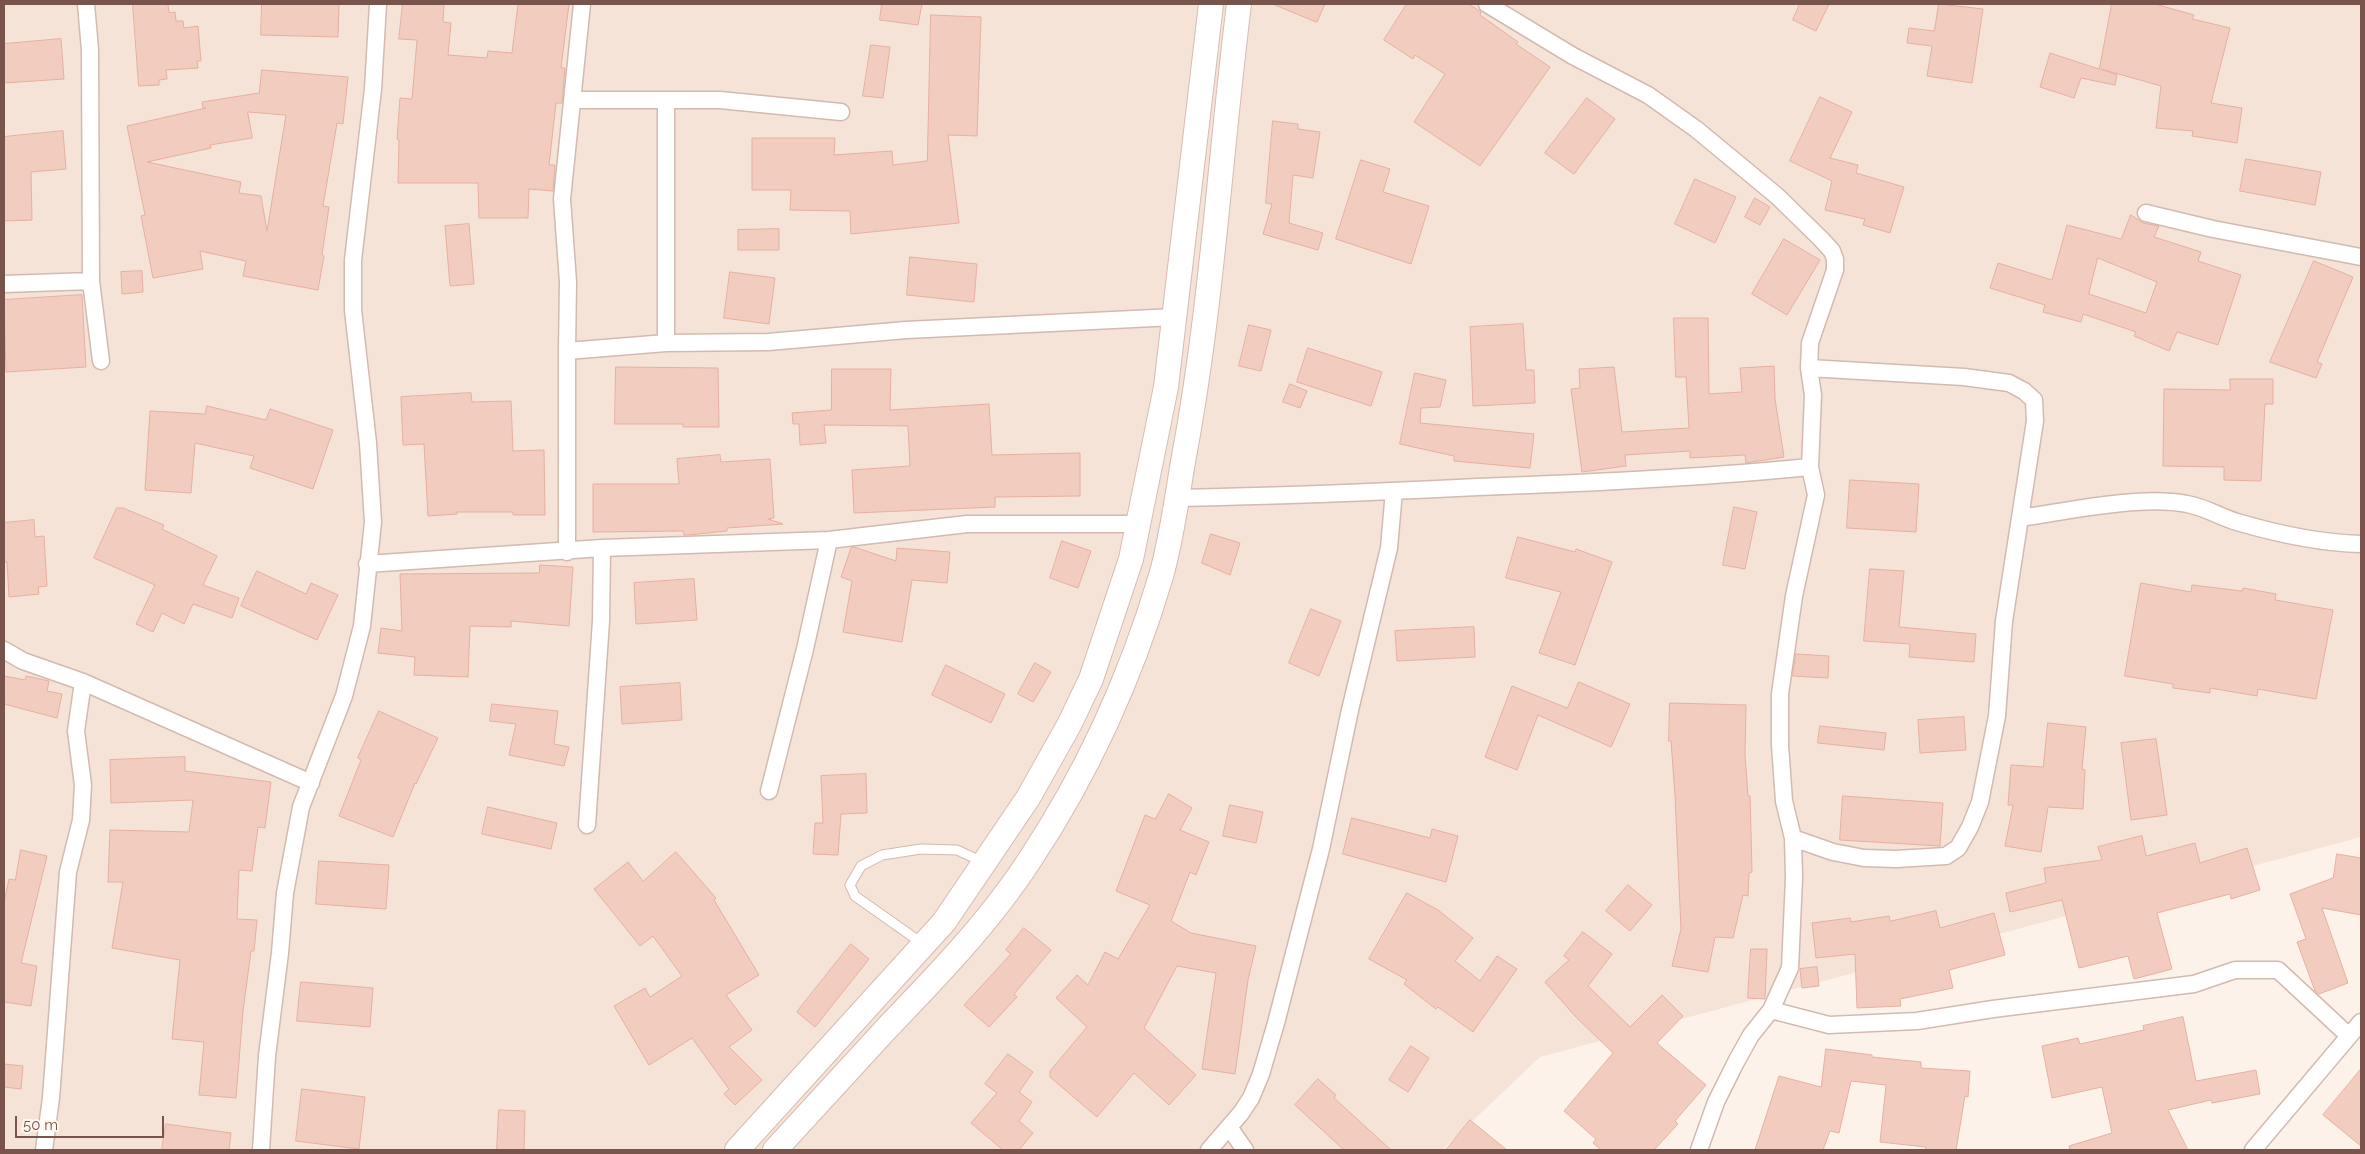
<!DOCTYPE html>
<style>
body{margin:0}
#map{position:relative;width:2365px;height:1154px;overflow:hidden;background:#fdf2e9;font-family:Raleway,sans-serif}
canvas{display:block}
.frame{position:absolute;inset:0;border:5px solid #79544c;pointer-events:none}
.scale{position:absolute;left:15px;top:1116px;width:149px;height:22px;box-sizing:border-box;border:2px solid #79544c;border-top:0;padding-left:6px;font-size:15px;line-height:18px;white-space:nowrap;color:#79544c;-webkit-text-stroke:4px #fff7f0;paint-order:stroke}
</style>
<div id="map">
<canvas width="2365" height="1154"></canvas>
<div class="frame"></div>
<div class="scale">50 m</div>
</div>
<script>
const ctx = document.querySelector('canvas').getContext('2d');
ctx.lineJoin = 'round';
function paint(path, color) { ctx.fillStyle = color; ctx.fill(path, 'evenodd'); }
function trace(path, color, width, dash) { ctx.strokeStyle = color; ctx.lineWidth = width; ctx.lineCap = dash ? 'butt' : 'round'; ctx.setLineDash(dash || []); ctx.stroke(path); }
paint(new Path2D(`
 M4 4H2361V837L1540 1057 1442 1150H4Z`), '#f5e3d7');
const building = new Path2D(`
 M133 4H168L169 13 175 12 176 21H183L184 28 198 26 201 61H197L198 68 166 70 167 79 159 80V85L139 86Z
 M262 4H339L338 37 261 35Z
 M403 4H444L443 22 451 23 448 55 487 58 488 51 512 53 518 4H569L561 68H565L562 103H556L549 165H555L553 191 529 189 528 218H479L478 183H398L399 140 397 139 400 98 412 99 417 40 399 39Z
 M882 4H922L918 25 880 20Z
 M1273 4H1325L1317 22Z
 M1407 4H1469L1481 12 1480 15 1518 42 1516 44 1550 67 1480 166 1414 122 1445 74 1415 55 1413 59 1384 40Z
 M1800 4H1829L1816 31 1793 20Z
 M1939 4 1983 9 1972 83 1927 76 1932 46 1907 43 1909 28 1934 31Z
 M2112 4H2155L2194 15 2192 19 2230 28 2211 103 2242 108 2237 143 2192 136 2193 131 2156 128 2161 86 2101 69 2117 75 2115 85 2081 78 2074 98 2040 87 2050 53 2099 69Z
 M931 15 981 17 977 136 948 135 959 223 851 234 850 211 790 210 791 190H752V138H835L834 155 892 151 893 165 927 161Z
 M61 39 64 79 4 83V44Z
 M871 45 890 47 883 98 863 96Z
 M262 70 348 77 343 124 337 123 323 206 329 207 322 255 324 256 318 290 243 276 246 261 200 251 203 269 153 278 141 216 145 215 127 126 206 108H203L202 102 259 93ZM248 112 286 115 267 231 261 196 239 193 241 182 147 162 211 148 210 145 252 138Z
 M1820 97 1852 112 1830 158 1858 165 1856 173 1904 187 1890 233 1863 225 1865 219 1825 210 1832 181 1790 161Z
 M1587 98 1615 119 1574 174 1545 153Z
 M1273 121 1298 124V129L1320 132 1313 178 1293 175 1289 223 1323 233 1318 250 1263 234 1272 204 1266 203Z
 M63 131 66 169 31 172 32 220 4 221V137Z
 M2246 159 2321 172 2315 205 2240 191Z
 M1361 160 1390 169 1383 192 1429 206 1411 264 1336 239Z
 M1695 179 1736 197 1715 243 1675 224Z
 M1755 198 1770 207 1760 225 1745 217Z
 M2131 215 2143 223 2159 226 2154 237 2201 252 2198 261 2241 275 2218 345 2177 332 2169 351 2134 336 2136 332 2083 314 2081 322 2043 312 2045 305 1990 288 1998 263 2052 280 2067 225 2121 239ZM2098 258 2157 282 2146 313 2089 294Z
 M469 224 474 284 450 286 445 226Z
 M779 229V250H738V230Z
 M1784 239 1820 260 1787 315 1752 294Z
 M910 257 977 264 974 302 907 295Z
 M2314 261 2353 277 2317 362 2322 364 2316 378 2270 362Z
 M142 271 143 292 122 294 121 272Z
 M730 272 775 278 769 324 724 318Z
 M82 295 86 367 6 372 4 300Z
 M1674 318H1708L1709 394 1742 392 1740 368 1774 366 1775 399 1784 457 1746 463 1745 455 1690 458V451L1625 455 1626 466 1582 472 1571 389 1580 388 1579 369 1614 367 1622 432 1689 428 1686 377H1676Z
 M1523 324 1526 370H1534L1535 403 1473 406 1470 327Z
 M1249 325 1271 330 1261 371 1239 366Z
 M1308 348 1382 372 1371 406 1297 382Z
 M616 367 718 368 719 427H683V424H615Z
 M832 369H891L890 410 989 404 992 455 1080 453V496L995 497V507L854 513 852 470 910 466 908 426 824 425 826 443 800 445 799 424H793L792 413 831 410Z
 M1415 373 1446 380 1440 407 1421 408 1420 423 1534 434 1530 468 1454 461V456L1400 444Z
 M2230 379H2273V404H2265L2261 481 2224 480V467L2163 466 2164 389 2230 390Z
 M1290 384 1307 391 1300 408 1283 402Z
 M471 393 472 402 511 401 513 451 544 450 545 515H513V512H457V514L428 516 424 444 403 445 401 397Z
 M207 406 266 420 270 409 333 430 313 489 250 468 254 456 195 443 191 493 145 490 150 411 205 414Z
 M720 455 721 462 770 459 774 518 768 519 783 524 727 528V531L688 535H684L683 531 593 532V484H679L677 459Z
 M1850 480 1919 484 1916 532 1847 528Z
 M1734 507 1757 512 1745 569 1723 565Z
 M117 508H123L164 525 162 529 217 556 203 585 239 598 232 618 193 604 184 624 162 613 153 632 136 624 155 585 94 558Z
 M34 520 35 537 44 536 47 586 38 587 39 594 9 597 7 562H4V523Z
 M1211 534 1240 543 1230 575 1202 563Z
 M1518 537 1575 552 1576 549 1612 562 1575 665 1539 653 1561 592 1506 578Z
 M1062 541 1091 551 1078 588 1050 578Z
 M854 547 896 561 897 548 950 552 947 583 912 580 902 642 843 632 852 581 841 577 851 548Z
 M540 565 573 567 569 626 511 621V627L470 626 468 677 414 675 415 657 378 653 381 628 402 631 400 574 539 573Z
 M1870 569 1904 571 1899 627 1976 634 1974 662 1909 657 1910 644 1864 641Z
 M257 571 306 594 311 583 338 595 317 640 241 606Z
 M694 579 697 620 636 624 634 583Z
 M2141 583 2191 592 2192 585 2242 591 2243 588 2276 594 2275 600 2333 610 2316 699 2258 689 2257 696 2210 688V693L2173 688V684L2125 676Z
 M1311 609 1341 621 1319 676 1289 663Z
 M1474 627 1475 657 1397 661 1395 631Z
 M1796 654 1829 656 1828 678 1793 676Z
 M1035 663 1051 672 1033 702 1018 694Z
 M946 665 1005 694 991 723 932 695Z
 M4 676 25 680 26 676 49 681 47 691 62 694 57 718 4 704Z
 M1579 682 1630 704 1611 747 1538 715 1517 770 1485 757 1512 686 1567 708Z
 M680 683 682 720 622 724 620 687Z
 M1670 703 1746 705 1745 755 1748 796H1750L1752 872 1749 873 1748 896 1743 895 1733 938 1715 937 1708 972 1672 966 1681 929 1675 795 1671 741H1669Z
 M492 704 558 711 554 744 569 747 564 766 509 755 516 724 490 721Z
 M379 711 438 738 416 784 415 783 393 837 339 816 361 760 358 758Z
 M1964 717 1966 750 1920 753 1918 720Z
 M2048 723 2086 727 2082 769 2085 770 2083 809 2048 807 2041 852 2005 846 2013 805H2008L2011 765 2043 767Z
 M1820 726 1886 733 1884 750 1818 743Z
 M2156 739 2167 815 2131 820 2121 743Z
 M185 757V771L271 782 265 828 258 827 252 871 239 870 237 919 257 920 254 951H251L243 1011 236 1098 199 1095 204 1042 172 1039 180 960 112 948 123 882H108L110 830 189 832 193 800 111 803 110 760Z
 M866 774 867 813 841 814 838 855 813 854 815 823H823L821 776Z
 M1169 794 1192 808 1180 830 1209 842 1196 875 1190 872 1171 921 1191 933 1256 946 1248 980 1235 1074 1202 1069 1216 973 1177 966 1144 1028 1196 1075 1169 1105 1134 1073 1097 1117 1050 1077V1071L1087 1027 1056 998 1077 975 1088 985 1105 952 1118 959 1150 905 1116 891 1145 815 1155 819Z
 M1843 796 1943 803 1940 846 1840 840Z
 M1230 805 1263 812 1256 843 1223 836Z
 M488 807 557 823 551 849 482 834Z
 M1352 818 1430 838 1432 829 1458 836 1446 882 1343 854Z
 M2142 836 2146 856 2195 843 2200 863 2247 848 2260 890 2231 899 2230 894 2157 913 2172 969 2134 979 2128 956 2079 968 2062 900 2010 912 2006 893 2046 883 2044 868 2102 860 2098 847Z
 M21 850 47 856 21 963 37 966 31 1006 4 1002V902L9 879 15 880Z
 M676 852 716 898 714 900 759 975 726 995 752 1030 729 1047 762 1080 735 1105 724 1094 729 1089 692 1038 649 1065 614 1006 645 988 650 997 682 976 653 936 640 946 594 889 628 862 643 881Z
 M2337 854 2361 858V915L2322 908 2348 983 2319 994 2315 991 2297 942 2306 939 2290 894 2333 878Z
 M319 861 389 865 386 909 316 904Z
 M1628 885 1652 905 1630 931 1606 911Z
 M1407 893 1438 910 1473 938 1455 961 1480 981 1497 956 1517 969 1473 1032 1438 1007 1436 1009 1404 984 1407 980 1369 959Z
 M1936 911 1940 928 1994 913 2005 955 1949 970 1953 988 1900 999 1901 1006 1857 1008 1855 954 1816 958 1812 923 1850 918 1851 922 1889 916 1890 921Z
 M1024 928 1051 950 1014 994 1017 997 989 1027 964 1005 1011 954 1006 950Z
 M1583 932 1612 954 1588 986 1630 1027 1662 995 1683 1016 1657 1043 1706 1085 1675 1121 1678 1124 1654 1150H1601L1593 1143 1596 1139 1564 1111 1613 1053 1575 1016 1545 982 1569 960 1564 956Z
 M851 944 869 959 815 1027 797 1012Z
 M1751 949H1767L1765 999 1748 998Z
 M1817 967 1819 986 1802 988 1800 969Z
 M301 982 373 988 370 1027 297 1021Z
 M2183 1017 2196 1081 2256 1070 2260 1094 2212 1103 2211 1100 2168 1110 2188 1150H2070L2069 1146 2112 1133 2102 1087 2052 1098 2042 1046 2078 1038 2080 1044 2144 1030 2143 1026Z
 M1411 1046 1429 1058 1408 1092 1389 1080Z
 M1826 1049 1872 1055V1057L1921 1062V1068L1970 1071 1968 1097 1965 1096 1956 1150H1925L1926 1147 1880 1142 1886 1085 1851 1081 1839 1133 1830 1131 1823 1150H1755L1779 1076 1821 1087Z
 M1008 1054 1033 1072 1019 1092 1032 1102 1019 1121 1033 1133 1019 1150H1003L971 1123 997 1093 985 1084Z
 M4 1064 23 1066 21 1089 4 1087Z
 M2361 1069V1146L2323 1115Z
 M1318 1079 1336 1095 1334 1098 1391 1150H1344L1295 1105Z
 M302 1089 365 1097 359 1149 296 1141Z
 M499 1110 525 1111 524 1150H497Z
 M1470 1120 1507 1150H1446Z
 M166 1124 231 1133 229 1150H162Z`);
paint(building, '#f3ccc0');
trace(building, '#e6b0a0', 1);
const lane = new Path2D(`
 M923 944 855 896 850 885 861 866 882 855 921 849 957 850 983 862`);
const street = new Path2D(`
 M86 4 90 50 91 281 101 361
 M582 4 562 199 568 282 567 351 666 343 768 342 906 330 1175 317
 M1487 4 1573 56 1648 95 1696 129 1777 196 1821 239 1832 251 1835 259V270L1810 343 1809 368 1813 395 1810 467 1816 495 1794 596 1780 694V745L1784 801 1793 838 1794 878 1790 968 1771 1010 1751 1035 1736 1062 1716 1102 1699 1150
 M573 100H720L841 112
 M2146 213 2213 229 2361 257
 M4 284 91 281
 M666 343V100
 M567 351V552
 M1177 498C1277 496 1378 492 1478 487 1589 483 1700 478 1810 467
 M2020 518C2069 511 2140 495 2187 504 2205 507 2220 517 2237 522 2278 534 2319 543 2361 544
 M367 564 602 548 829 540 967 524H1140
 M4 650 23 661 83 682 311 783
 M769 791 805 649 829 540
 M587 825 601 621 602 548
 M1793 838 1833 852 1864 858 1896 859 1946 856 1958 848 1970 827 1980 802 1997 716 2004 621 2035 421 2034 400 2024 391 2009 383 1964 377 1809 368
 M1771 1010 1829 1025 1917 1021 1993 1009 2194 984 2235 970H2278L2349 1036
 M1229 1127 1245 1150
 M44 1150 51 1098 68 872 81 820 83 785 76 731 83 682
 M261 1150 267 1056 280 953 285 893 301 807 344 696 362 626 373 522 368 443 353 310V260L373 89 378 4
 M1209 1150 1241 1113 1251 1098 1261 1074 1276 1023 1321 849 1350 710 1389 548 1394 491
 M2253 1150 2361 1022`);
const secondary = new Path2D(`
 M737 1150 944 922 1028 798 1069 725 1091 679 1131 559 1166 387 1211 4
 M775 1150C813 1109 850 1068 888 1027 938 975 990 921 1029 861 1087 774 1131 677 1161 576 1172 538 1177 496 1184 456 1212 307 1220 155 1239 4`);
trace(lane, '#d2bab1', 11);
trace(street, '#d2bab1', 19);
trace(secondary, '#d7bbb1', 26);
trace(lane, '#fff', 9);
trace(street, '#fff', 16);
trace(secondary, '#fff', 24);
</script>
